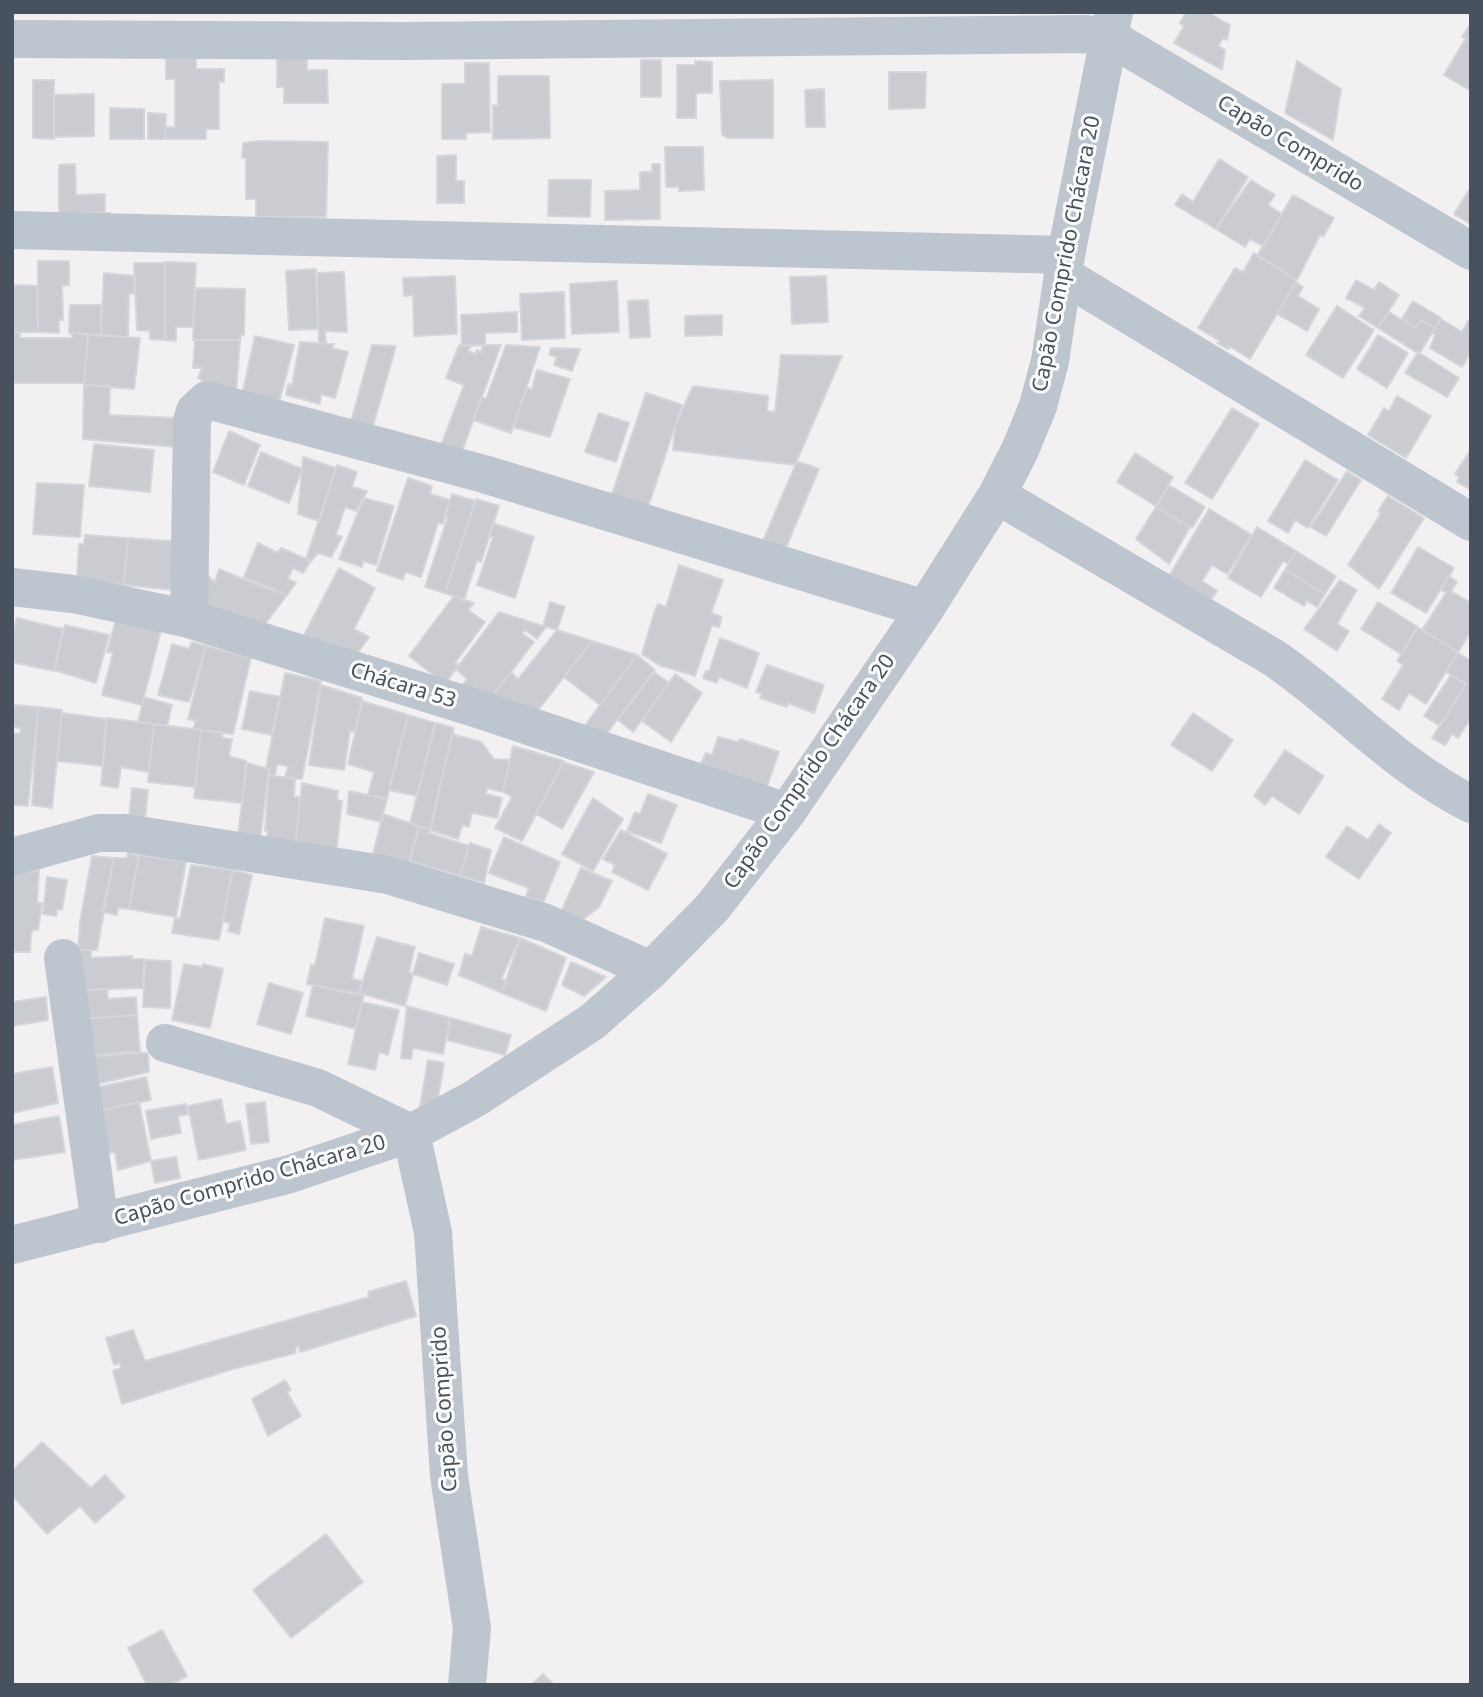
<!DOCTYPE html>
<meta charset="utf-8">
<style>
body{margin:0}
#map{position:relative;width:1483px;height:1697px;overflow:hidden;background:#f2f0f0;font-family:"Noto Sans",sans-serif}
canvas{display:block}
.frame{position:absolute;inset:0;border:14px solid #47525e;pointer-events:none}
</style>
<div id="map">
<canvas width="1483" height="1697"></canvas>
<div class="frame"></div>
</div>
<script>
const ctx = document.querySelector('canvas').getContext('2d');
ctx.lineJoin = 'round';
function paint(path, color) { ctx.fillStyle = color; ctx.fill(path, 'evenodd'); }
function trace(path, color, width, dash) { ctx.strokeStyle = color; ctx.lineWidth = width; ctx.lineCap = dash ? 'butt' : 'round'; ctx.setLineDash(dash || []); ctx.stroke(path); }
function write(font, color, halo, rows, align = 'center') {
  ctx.font = font + ' "Noto Sans",sans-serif'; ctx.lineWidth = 6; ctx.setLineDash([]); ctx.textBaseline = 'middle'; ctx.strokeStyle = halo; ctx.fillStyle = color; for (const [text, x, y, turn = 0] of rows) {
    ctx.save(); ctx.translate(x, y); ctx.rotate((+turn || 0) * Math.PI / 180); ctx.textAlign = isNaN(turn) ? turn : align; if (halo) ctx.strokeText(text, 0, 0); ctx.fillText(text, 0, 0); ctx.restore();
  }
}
const building = new Path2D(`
 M1186 12H1207L1230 25 1227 40 1223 38 1218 46 1225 50 1222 70 1174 43 1184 26 1180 23Z
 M1471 23V91L1444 75 1466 38 1462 37Z
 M166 58H196V69H224V82H219V129H206V139H165L166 127H175V79H166Z
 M277 58H307V70H327L328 103H284V87H277Z
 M641 60H661V97H641Z
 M695 61 712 62V93H696V118H677V65H695Z
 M1297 61 1341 89 1333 140 1285 113Z
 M465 63H489L490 132 466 133V139H442V84H465Z
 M889 72H926L925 108 889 109Z
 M498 76H549L550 138 493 139V105L498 106Z
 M33 80H54V139L33 138Z
 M773 80V138H728L722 135 720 81Z
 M824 89 825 127H806L805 90Z
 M94 94V136L54 137V95Z
 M110 108 144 109V139H110Z
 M148 113 166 114 165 139H148Z
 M259 141 328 142 326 217H256V199H246V158H242L243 143Z
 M665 147H703L704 190 679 191V187H666Z
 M456 155V181H464V203H437V156Z
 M1219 159 1248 177 1216 229 1175 205 1182 194 1193 202Z
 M75 164 76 195 105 194V213H110L59 214V165Z
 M652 164H660V219L605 220V191L640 190V172H652Z
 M549 180H591L590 217 548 216Z
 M1251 180 1275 195 1268 205 1282 214 1264 246 1250 239 1245 247 1216 229Z
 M1471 187V221L1469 223 1454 214Z
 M1293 195 1334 218 1323 237 1320 235 1297 280 1257 256Z
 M1254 253 1297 280 1250 359 1229 346 1228 349 1217 343 1220 341 1198 328 1235 268 1243 272Z
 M38 261H69V285L62 286 63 320H59V333L38 332Z
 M165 262 196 263 193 327H176V341L165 340Z
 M134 263H165V340L150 339V331L137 330Z
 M316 269 318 329 289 330 286 271Z
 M344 272 347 332 325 331 326 343H319L317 273Z
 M104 273 134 276V294H129L128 337 101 335Z
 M455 276 457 334 414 336 413 295 404 296 403 278Z
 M826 276 828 322 792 324 790 277Z
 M1356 280 1374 290 1379 282 1399 295 1378 328 1359 316 1365 308 1346 298Z
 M617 281 619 332 572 334 570 284Z
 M1296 282 1303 287 1298 296 1319 309 1307 331 1277 314Z
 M12 285 37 286 38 332H12Z
 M195 288 245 289 244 335H241L240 340H193Z
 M564 292 565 338 522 340 520 294Z
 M648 300 650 337 630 338 628 301Z
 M1413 301 1441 318 1435 328 1421 320 1416 328 1402 319Z
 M70 305H101V335L69 333Z
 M1337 306 1374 330 1343 378 1306 355Z
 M517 312V332L485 333V345L462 346 461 315Z
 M1389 312 1416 328 1421 320 1435 328 1419 354 1378 328Z
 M722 315V335L685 336V316Z
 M1441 319 1462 332 1468 321 1471 323V351L1462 367 1430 348 1435 335 1432 333Z
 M12 332H20V338H72V333L88 335 84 383H12Z
 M88 335 140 338 134 389 84 385Z
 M1378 335 1408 353 1387 388 1357 369Z
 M255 336 294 345 276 414 241 399Z
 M195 340H240L236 394 220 392 198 378 202 368H193Z
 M300 342 334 344 332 348 348 352 335 398 321 394 320 404 286 395 288 384 292 385Z
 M372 345 396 346 371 433H348Z
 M459 345H472L468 351 475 354 477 350 481 352 483 345H501L461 454 440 448 464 385 446 378Z
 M506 345 540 347 511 433 473 420 481 397 486 399Z
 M551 348 580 349 572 371 554 365 557 357 549 355Z
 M1418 352 1459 378 1447 397 1405 373Z
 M781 355 842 356 795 465 673 450 675 426 693 386 768 396 767 411 775 412Z
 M537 370 570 379 550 437 513 427 527 388 532 389Z
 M84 385 110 386 109 415 178 418 177 447 83 439Z
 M646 393 682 405 645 516 609 503Z
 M1397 396 1431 416 1406 458 1368 435 1384 408 1389 411Z
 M1232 408 1259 424 1212 499 1185 483Z
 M599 413 629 423 616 462 585 452Z
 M229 431 260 445 244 485 213 472Z
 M94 444 154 450 150 492 89 486Z
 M1471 449V490L1457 482 1459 477 1455 474Z
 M261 452 302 469 289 503 248 486Z
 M1135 453 1173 477 1156 506 1117 482Z
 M303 457 336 468 319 521 298 514Z
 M1305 460 1338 480 1308 528 1295 520 1288 533 1268 521Z
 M797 461 819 469 782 557 760 548Z
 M337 465 357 472 352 487 367 491 356 511 345 507 336 535 342 537 331 557 318 553 311 561 306 559Z
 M1347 471 1361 480 1326 536 1311 527Z
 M408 478 432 486 430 494 450 500 443 524 438 523 421 577 405 572 403 580 377 571Z
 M37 483 84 485 80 537 33 534Z
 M1169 485 1205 507 1192 528 1156 507Z
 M452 494 475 501 445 593 425 587 448 516 445 515Z
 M1388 496 1424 518 1379 589 1348 565 1381 513 1378 511Z
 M364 498 394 506 376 565 363 561 362 567 339 559Z
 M476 499 499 506 481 562 477 560 464 600 445 593Z
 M1156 507 1190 527 1169 564 1136 539Z
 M1209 509 1252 535 1227 574 1212 565 1202 581 1217 591 1205 609 1165 583Z
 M493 523 534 537 515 598 477 585 493 537 489 536Z
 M1257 527 1296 551 1288 564 1283 561 1261 597 1228 578Z
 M85 535 128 538 124 585 77 579 79 544H84Z
 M128 538 180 542 174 590 124 585Z
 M258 543 278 553 281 548 311 561 303 573 293 568 288 579 296 583 287 595 244 577Z
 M1418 547 1454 568 1426 613 1391 593Z
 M1296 551 1336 576 1325 594 1285 570Z
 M679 565 723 580 711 613 722 617 719 627 712 625 695 676 659 665 642 654 655 610 658 604 666 607Z
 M339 568 375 588 354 629 369 637 351 662 303 637Z
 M219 569 260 586 287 595 262 628 201 612 207 575 215 582Z
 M1285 570 1325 594 1317 607 1307 601 1304 606 1274 588Z
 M1449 576 1457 582 1451 591 1471 603V631L1458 652 1422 630 1446 593 1441 590Z
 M1340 580 1357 590 1337 624 1349 631 1337 651 1304 629Z
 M454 596 474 603 468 610 485 622 455 663 459 665 445 684 409 656Z
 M550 602 565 607 557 630 543 626Z
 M1378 602 1418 627 1401 654 1361 629Z
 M499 612 546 627 537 639 525 630 522 633 534 642 487 703 457 692 467 679 456 669Z
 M17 618 63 629 54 671 12 662V637Z
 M116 619 161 630 142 705 102 695 113 653 107 652Z
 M65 625 109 635 96 683 54 670Z
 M1417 627 1458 652 1426 704 1409 693 1399 710 1382 699 1403 665 1397 661Z
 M557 630 592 641 532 718 487 703 511 672 518 679Z
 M720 638 759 653 747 688 719 677 717 683 703 678 706 671 709 672Z
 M592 641 637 655 600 705 564 677Z
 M192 642 206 646 189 702 158 695 172 644 189 649Z
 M206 646 251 658 233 734 193 729 196 721 188 719Z
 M1458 653 1471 661V718L1458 738 1452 734 1445 745 1432 738 1466 684 1446 672Z
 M637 655 655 670 601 741 583 728Z
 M767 665 824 685 814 713 788 703 787 707 760 698 762 694 756 692Z
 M654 672 669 683 633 732 618 720Z
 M285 673 321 681 302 779 285 777 288 766 277 764 275 776 269 775V769L266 768Z
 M675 674 702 693 671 742 642 721Z
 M1451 675 1466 684 1440 726 1424 716Z
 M321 685 362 698 355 732 350 731 344 770 309 765Z
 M250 691 280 697 272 735 242 729Z
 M144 697 172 705 167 726 138 722Z
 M362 701 408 715 387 799 368 795 374 772 348 764Z
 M14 705 38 707 28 806 12 805V733L20 734 21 728 12 727Z
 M38 707 62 710 52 808 32 805Z
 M62 713 106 719 103 766 57 761Z
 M1193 713 1233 740 1212 771 1171 745Z
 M408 715 435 723 417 796 389 790Z
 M107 718 154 724 149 772 121 767 118 788 101 785Z
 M436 723 454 728 430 830 410 823Z
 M154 724 201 730 195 787 148 782Z
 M201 730 223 733 222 738 232 739 229 756 246 761 242 803 194 798Z
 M452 734 481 742 494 759 510 760 503 792 487 788 486 794 502 798 497 818 472 813 469 827 462 825 458 839 430 830Z
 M718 737 739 742 740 739 779 752 763 798 695 775 706 753 712 755Z
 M513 746 564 761 522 841 495 828 512 797 503 792Z
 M1285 750 1324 776 1299 814 1272 796 1265 805 1254 796Z
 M563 762 594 772 562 829 536 814Z
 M247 763 269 769 260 840 238 835Z
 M269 775 295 779 294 797H300L295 849 267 836 268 831H265Z
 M302 783 338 791 337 800 342 801 336 855 295 847Z
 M132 788 148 790 145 819 129 817Z
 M349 791 387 799 381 822 347 814Z
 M648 794 677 805 661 843 627 831 635 812 640 814Z
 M593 798 623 819 593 871 562 854Z
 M383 814 419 826 407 871 371 862Z
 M1379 824 1391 833 1359 879 1326 857 1347 826 1368 840Z
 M419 826 430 830 429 833 469 846 460 876 410 861Z
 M621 830 667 854 648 890 612 872 615 865 603 859Z
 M504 837 560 862 543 903 526 896 529 888 489 873Z
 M470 843 491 850 484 883 460 876Z
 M128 853 139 856 129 909 118 908 117 915 102 912 114 858H127Z
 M139 855 186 862 176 917 129 909Z
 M92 856 114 858 97 950H78L80 922Z
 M191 865 233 870 219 940 172 933 175 918 180 919Z
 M581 868 612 881 599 907 580 922 560 914Z
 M39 870 37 903H42L38 930H33L31 934 30 952H12V874Z
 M232 870 252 875 239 934 228 931 230 923 223 921Z
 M47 877 67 880 62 910 57 909 56 916 43 914Z
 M325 918 364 926 352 979 362 981 358 995 307 984 311 965 315 966Z
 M481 927 520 938 501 979 506 981 502 993 459 975 465 954 472 956Z
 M377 937 415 947 409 972 413 974 405 1006 359 993Z
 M520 938 566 958 546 1011 502 993Z
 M78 950H91V958L132 956V959H144L143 988 82 990Z
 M419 953 454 964 447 985 413 974Z
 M145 960 171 961 170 1008 143 1007Z
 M571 962 606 977 584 996 562 985Z
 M184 964 202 967 203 964 223 969 210 1028 172 1020Z
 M269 983 303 993 291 1034 257 1024Z
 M313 985 364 995 356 1029 306 1016Z
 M107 989 108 999 136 997 137 1015 81 1019 82 990Z
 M46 997 48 1020 12 1026V1002Z
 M362 1002 399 1010 388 1055 379 1052 375 1070 348 1064Z
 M407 1006 450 1018 443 1054 413 1048 411 1059 401 1058Z
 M137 1015 140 1053 83 1057 81 1019Z
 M451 1018 511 1035 505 1055 447 1040Z
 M127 1052 148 1053 149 1072 83 1087 80 1057Z
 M428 1060 444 1063 438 1098 420 1106Z
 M52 1067 58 1103 12 1113V1074Z
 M146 1077 151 1100 89 1113 85 1090Z
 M221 1099 226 1124 240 1121 246 1150 199 1160 188 1106Z
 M139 1102 151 1161 118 1170 115 1152 100 1155 91 1113Z
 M265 1102 269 1142 251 1144 246 1104Z
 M186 1104 188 1114 178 1116 181 1133 151 1139 146 1111Z
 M59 1116 65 1152 12 1160V1125Z
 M176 1157 180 1178 155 1183 151 1161Z
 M406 1281 416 1316 307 1350 300 1352 299 1346 295 1348 296 1353 233 1369 122 1404 113 1371 121 1368 120 1363 114 1365 106 1338 133 1330 145 1361 369 1297 368 1292Z
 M285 1380 291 1390 287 1392 301 1416 268 1436 252 1399Z
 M42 1442 91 1488 105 1475 125 1497 95 1523 80 1506 47 1534 12 1495V1471Z
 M326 1534 363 1582 291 1638 253 1590Z
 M162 1630 187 1676 170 1685H147L128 1648Z
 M543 1674 554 1685H531Z`);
paint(building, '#caccd2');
trace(building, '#d4d6db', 2);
trace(new Path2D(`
 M12 39 405 41 1087 34 1109 37 1471 251
 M12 230 1066 255
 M1063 275 1471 522
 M997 495 1274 658C1341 704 1397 767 1471 804
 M12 587 73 594 189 619 475 708 787 812
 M189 619 192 421 195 411 207 400 484 474 925 609
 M12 857 99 833H126L388 875 546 923 651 970
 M63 958 100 1224
 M165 1043 318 1088 411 1133 433 1232 449 1476 472 1628 467 1685
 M12 1245 290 1174 411 1133 474 1099 592 1022 651 970 712 908 787 812 925 609 997 495 1020 450 1038 406 1050 361 1066 255 1114 12`), '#bdc6cf', 38);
write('21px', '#47525e', '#fff', [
 ["Capão Comprido",1290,144,31],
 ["Capão Comprido Chácara 20",1067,254,-79],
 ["Chácara 53",403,686,17],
 ["Capão Comprido Chácara 20",810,772,-55],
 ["Capão Comprido Chácara 20",250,1181,-16],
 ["Capão Comprido",445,1409,-94]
]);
</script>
